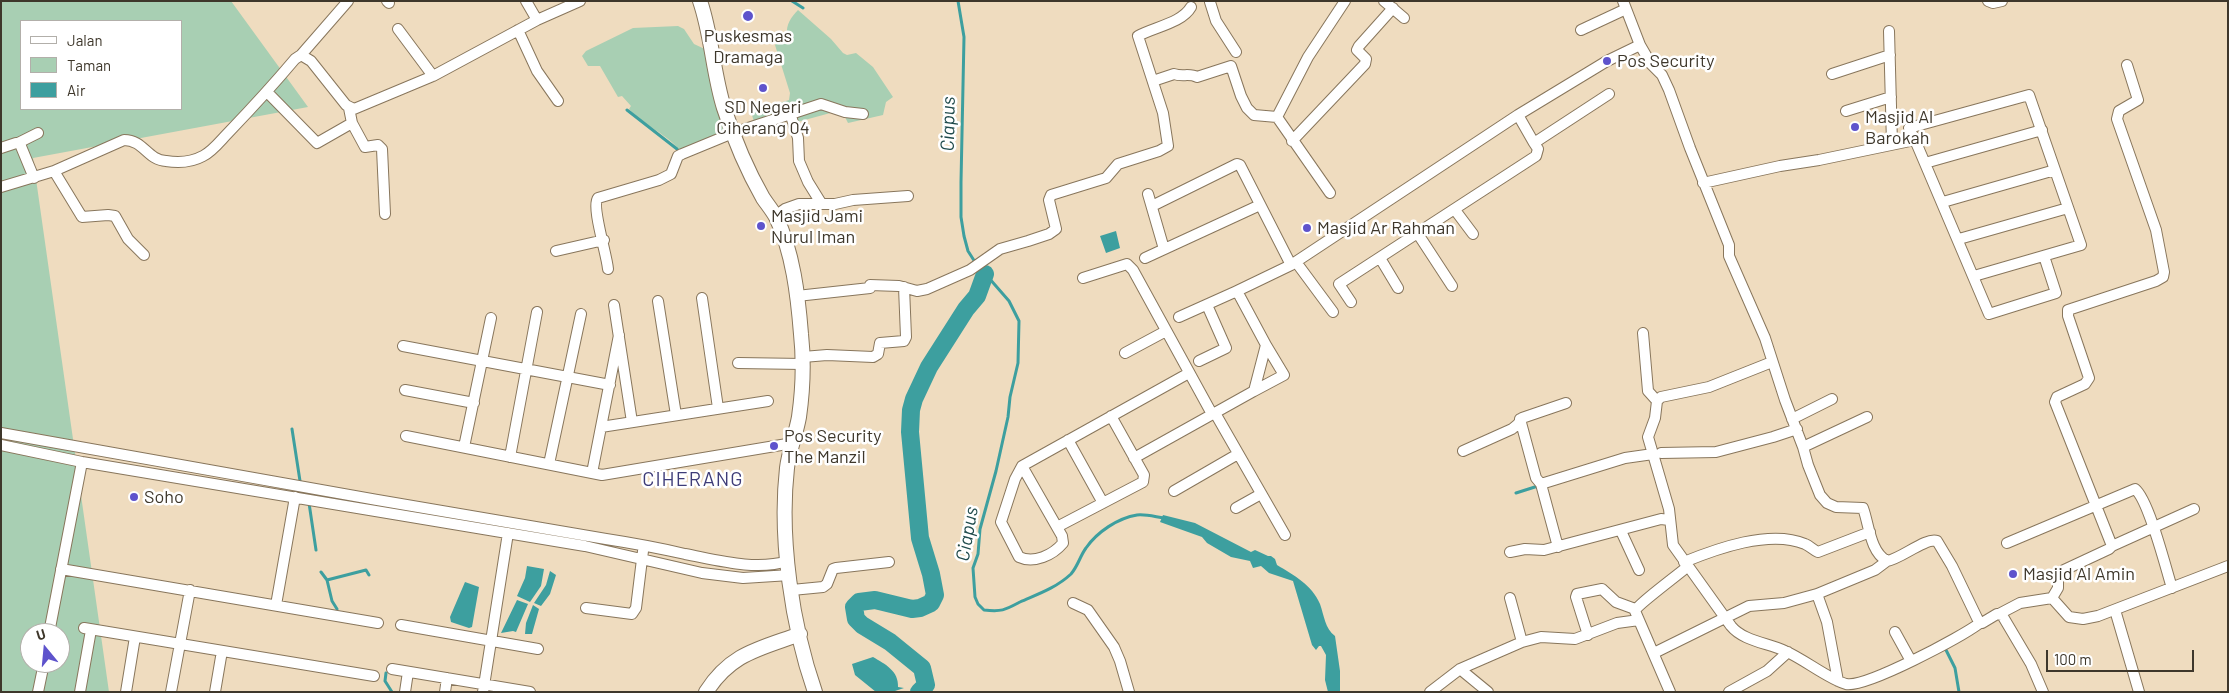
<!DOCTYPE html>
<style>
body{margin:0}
#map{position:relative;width:2229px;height:693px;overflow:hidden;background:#efdcbf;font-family:Barlow,sans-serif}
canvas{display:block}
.frame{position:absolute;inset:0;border:2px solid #3e372b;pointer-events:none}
.legend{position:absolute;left:20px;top:20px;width:162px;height:90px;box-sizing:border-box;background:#fff;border:1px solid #b2afaa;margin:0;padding:6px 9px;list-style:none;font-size:15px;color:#3e372b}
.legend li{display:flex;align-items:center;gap:10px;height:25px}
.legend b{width:25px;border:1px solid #b2afaa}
.north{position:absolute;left:20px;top:623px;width:50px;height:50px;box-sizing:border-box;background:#fff;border:1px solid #b2afaa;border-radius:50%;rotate:343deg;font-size:14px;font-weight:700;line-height:20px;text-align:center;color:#3e372b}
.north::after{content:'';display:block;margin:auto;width:18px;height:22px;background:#5e53cc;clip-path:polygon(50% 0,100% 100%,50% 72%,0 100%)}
.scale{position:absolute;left:2046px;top:650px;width:148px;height:22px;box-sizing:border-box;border:2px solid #3e372b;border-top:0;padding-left:6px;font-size:15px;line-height:18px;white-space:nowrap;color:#3e372b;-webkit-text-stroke:4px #fff;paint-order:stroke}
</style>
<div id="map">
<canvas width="2229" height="693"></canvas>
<div class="frame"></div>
<ul class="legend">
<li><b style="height:6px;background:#fff"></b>Jalan</li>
<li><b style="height:14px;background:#a8cfb3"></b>Taman</li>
<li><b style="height:14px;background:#3d9f9f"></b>Air</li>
</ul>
<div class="north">U</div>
<div class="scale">100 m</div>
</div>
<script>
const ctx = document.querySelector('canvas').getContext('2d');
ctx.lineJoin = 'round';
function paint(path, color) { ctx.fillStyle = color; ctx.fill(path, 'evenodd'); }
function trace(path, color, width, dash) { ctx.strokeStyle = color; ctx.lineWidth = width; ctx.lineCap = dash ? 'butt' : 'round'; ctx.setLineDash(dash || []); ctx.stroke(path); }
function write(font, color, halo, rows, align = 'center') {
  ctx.font = font + ' Barlow,sans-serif'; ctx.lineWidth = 5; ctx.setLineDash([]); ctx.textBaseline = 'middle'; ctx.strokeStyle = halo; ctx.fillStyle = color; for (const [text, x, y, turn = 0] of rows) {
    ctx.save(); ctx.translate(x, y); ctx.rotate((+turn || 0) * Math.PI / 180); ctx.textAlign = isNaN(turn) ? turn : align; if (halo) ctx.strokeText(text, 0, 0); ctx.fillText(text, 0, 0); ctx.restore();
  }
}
paint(new Path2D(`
 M1 1H231L308 107 33 158 109 692H1ZM21 21H181V109H21ZM30 633H60V663H30Z
 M798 10 831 39 843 53 847 55 856 53 873 67 893 97 886 102 883 115 848 123 844 115 834 112 790 124 789 118 756 128 751 112 789 100 790 93 775 45 787 34C786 25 791 17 798 10Z
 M678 26 684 29 694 44 709 51 728 133 681 152C669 135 643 125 629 109L631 106 622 96 618 97 600 66H588L582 56 586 51 633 28Z`), '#a8cfb3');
paint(new Path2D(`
 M1116 231 1120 248 1106 253 1100 236Z
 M1163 515 1195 523 1251 552 1255 550 1268 556H1271L1275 559 1277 565C1294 575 1312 585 1320 604 1324 615 1325 629 1335 636L1340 671V692H1328L1325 680 1326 655 1321 646H1319L1316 650 1312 645 1293 581 1269 573 1261 566 1253 568 1250 561 1231 557 1207 543 1202 537 1160 522Z
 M527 566 544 569 541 586 530 602 517 596 525 578Z
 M550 571 556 575 550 594 541 606 534 603 546 585Z
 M465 582 479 587 472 627 469 628 451 622 450 617Z
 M517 600 528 604 516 632 513 631 501 633Z
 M533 605 539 609 532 634H525L526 623Z
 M873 657C885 664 899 671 898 687L904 688 892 692H876L855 675 852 664Z`), '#3d9f9f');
trace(new Path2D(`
 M792 1 803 8
 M958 1 964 37 961 182V217L964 236 968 251 975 262 1009 301 1019 321 1018 363 1010 397 1008 417 996 471 980 529 978 554 973 568 975 597 978 604 984 610C1002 612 1005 610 1020 602 1038 594 1056 588 1071 574 1078 566 1080 556 1086 548 1097 532 1118 518 1137 515 1146 514 1156 517 1164 518
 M627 110 677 149
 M292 429 300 481
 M1516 493 1538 486
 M309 503 316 550
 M321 572 327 580
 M337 609 332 601 327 580 366 570 369 575
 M1946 650 1955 668 1959 692
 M386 673 385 681 392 692`), '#3d9f9f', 3);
trace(new Path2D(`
 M919 692 926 685 922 668 890 642 862 625 856 619 854 607 859 602 875 600 912 609 920 608 931 603 935 595 931 574 920 538 910 432 911 410 914 399 929 367 966 309 977 296 985 274`), '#3d9f9f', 18);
const street = new Path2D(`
 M387 1 389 3
 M526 1 537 20
 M1384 1 1404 18
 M1623 1 1640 45 1651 64 1662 75 1669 90 1690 148 1729 245V256L1765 338 1785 400 1803 447 1808 465 1820 495 1827 503 1836 507 1863 508C1869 524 1870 552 1887 561 1901 559 1926 537 1937 541L1952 566 1978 620 1982 623 1997 614 2002 615 2031 664 2043 692
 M1988 1 1993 3 2002 1
 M1210 2 1216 21 1236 52
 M398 29 433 76
 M518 30 537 71 558 101
 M1581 30 1626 9
 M1889 31 1892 144
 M301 55 348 1
 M1832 74 1890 55
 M1153 81 1174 74C1182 77 1190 73 1197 77L1231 66 1241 96 1247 108 1254 115 1277 117
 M267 92 317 143 352 123
 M349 108 352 123 365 147 378 145 382 149 385 214
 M1846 111 1891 97
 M790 113 798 138 799 161 808 182 821 203
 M1518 115 1534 143
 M1915 140 1989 314 2056 293 2044 256
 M1292 141 1365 64 1366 59 1357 50 1359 46 1393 8
 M18 143 38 133
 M1 148 16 143 20 144 34 178
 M1925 163 2042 130
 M54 171 82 217 108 215 115 216 128 239 144 255
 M1703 183 1780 166 1819 160 1915 140 1909 128 2029 95 2081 245 1974 276
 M1 187 54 171 124 140C144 140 147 160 166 161 178 163 192 162 203 156 213 151 221 140 228 133 251 109 274 84 295 59L301 55 311 61 346 105 354 109 433 76 537 20 580 1
 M1330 193 1277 117 1308 57 1345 1
 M1148 194 1164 249
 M1943 202 2055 170
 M1152 206 1237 164 1240 165 1291 265
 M1455 210 1473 234
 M775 216 785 209 799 204H835L853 200 908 196
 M1418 234 1452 286
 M1959 239 2068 208
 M556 251 604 240
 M1145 258 1260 205
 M1380 258 1398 288
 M1296 262 1333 312
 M608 269C607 255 591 206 598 198L659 180 671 174 678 156 682 154 733 133 821 104 845 112 863 114
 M1083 278 1127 264 1133 270 1212 414
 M797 296 870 288V285L899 286 917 291 927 289 970 270 1000 249 1028 241 1049 234 1056 229 1049 200 1051 195 1106 178 1118 164 1159 151 1168 146 1163 113 1138 36C1154 27 1182 23 1191 7
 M702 298 718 408
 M658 301 676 415
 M1351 302 1339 284 1536 156 1538 149 1534 143 1609 94
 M614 305 632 422
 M1179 317 1237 291
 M1643 333 1648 391 1657 401
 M403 346 610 385
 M1125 353 1166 331
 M803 357 827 355 873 357 878 354 880 343 904 341 906 337 904 287
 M1199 361 1226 348 1207 305
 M1772 362 1709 387 1661 397 1657 401 1655 418 1648 437 1669 509 1673 545 1731 626C1743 641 1768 643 1785 651 1804 659 1828 679 1846 684 1866 688 1961 637 1980 623
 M738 363 803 364
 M405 390 474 403
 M1254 391 1284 375 1266 345
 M1215 413 1285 535
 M1520 419 1536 478 1541 484 1558 547
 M1792 419 1832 399
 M601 427 768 401
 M1 433C203 470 404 505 606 539 632 543 659 548 685 554 717 560 755 571 788 561
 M406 436 602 475 793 443
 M1068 440 1103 503
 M1 445 82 462 585 546 702 573 743 578 790 575
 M464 447 491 318
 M1803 447 1867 417
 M1463 451 1512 429 1518 424 1522 418 1566 403
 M1661 453 1716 452 1773 437 1797 429
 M510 457 537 312
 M1134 458 1254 391 1266 345 1237 291 1291 265 1518 115 1607 61 1640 45
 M549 464 581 314
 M1022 466 1062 536 1063 543C1053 555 1034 564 1019 557L1001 522 1015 479 1022 466 1189 373
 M592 473 619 335
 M1541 484 1625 458 1653 454
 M1174 491 1238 454
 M1236 508 1261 494
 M1057 527 1143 482 1144 475 1111 416
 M1621 531 1639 570
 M2007 543 2135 489C2149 500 2166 569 2172 588
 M2112 546 2194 509
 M1510 552 1525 549 1544 550 1661 519 1669 520
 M1684 562C1716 549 1770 529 1805 544 1810 546 1813 550 1818 552L1870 532
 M61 569 378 623
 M792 590 823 587 827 584 833 569 836 568 889 562
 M1817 594 1827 622 1838 681
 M1510 598 1522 642
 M2052 598 2058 588V576L2064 570 2109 549 2112 546 2055 402 2057 397 2085 384 2089 378 2068 316V310L2156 281 2163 277 2164 272 2156 230 2117 119 2119 111 2138 100 2127 65
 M1073 603 1088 610 1114 647 1120 661 1129 692
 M276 605 295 497
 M586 608 632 614 636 608 643 551
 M2115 610 2139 692
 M1999 614 2020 603 2052 598 2069 617 2083 619 2098 616 2228 566
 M401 625 538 649
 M84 628 374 676
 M1895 632 1911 661
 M49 633 82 462
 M1588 635 1576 597 1577 594 1602 589 1616 602 1635 609
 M1654 653 1749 606 1784 603 1817 594 1875 570 1887 561
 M392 669 530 692
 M1460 669 1488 692
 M38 692 44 663
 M80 692 91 630
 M126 692 135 637
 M171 692 190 590
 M215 692 222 651
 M405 692 408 672
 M445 692 447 678
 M483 692 508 533
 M1430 692 1460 669 1522 642 1541 637 1575 639 1617 623 1639 620
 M1670 692 1635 611C1637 605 1679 574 1687 567
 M1729 692 1767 671 1788 652`);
const secondary = new Path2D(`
 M700 1C712 36 713 73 724 108 734 139 747 170 763 198 767 204 772 210 776 217 793 252 798 296 801 334 804 362 803 389 799 417 796 434 789 451 787 468 779 538 792 626 815 692
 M706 692C731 653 759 649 800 634`);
trace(street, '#88765c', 12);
trace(secondary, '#88765c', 16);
trace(street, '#fff', 10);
trace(secondary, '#fff', 14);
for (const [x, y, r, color] of [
 [748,16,6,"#5e53cc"],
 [1607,61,5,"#5e53cc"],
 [763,88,5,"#5e53cc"],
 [1855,127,5,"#5e53cc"],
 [761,226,5,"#5e53cc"],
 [1307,228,5,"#5e53cc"],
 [774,446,5,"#5e53cc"],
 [134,497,5,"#5e53cc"],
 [2013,574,5,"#5e53cc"]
]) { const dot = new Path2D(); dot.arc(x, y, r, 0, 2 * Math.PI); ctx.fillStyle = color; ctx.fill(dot); trace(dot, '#fff', 2); }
write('18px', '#3e372b', '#fff', [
 ["Puskesmas",748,36,"center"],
 ["Dramaga",748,57,"center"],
 ["Pos Security",1617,61],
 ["SD Negeri",763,107,"center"],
 ["Ciherang 04",763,128,"center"],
 ["Masjid Al",1865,117],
 ["Barokah",1865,138],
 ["Masjid Jami",771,216],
 ["Nurul Iman",771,237],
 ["Masjid Ar Rahman",1317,228],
 ["Pos Security",784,436],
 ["The Manzil",784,457],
 ["Soho",144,497],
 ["Masjid Al Amin",2023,574]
], 'left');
write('italic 19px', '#204b4c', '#fff', [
 ["Ciapus",948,124,-89],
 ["Ciapus",967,534,-80]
]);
ctx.letterSpacing = '1px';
write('20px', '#3e3c78', '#fff', [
 ["CIHERANG",693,479]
]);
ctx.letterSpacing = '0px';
</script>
